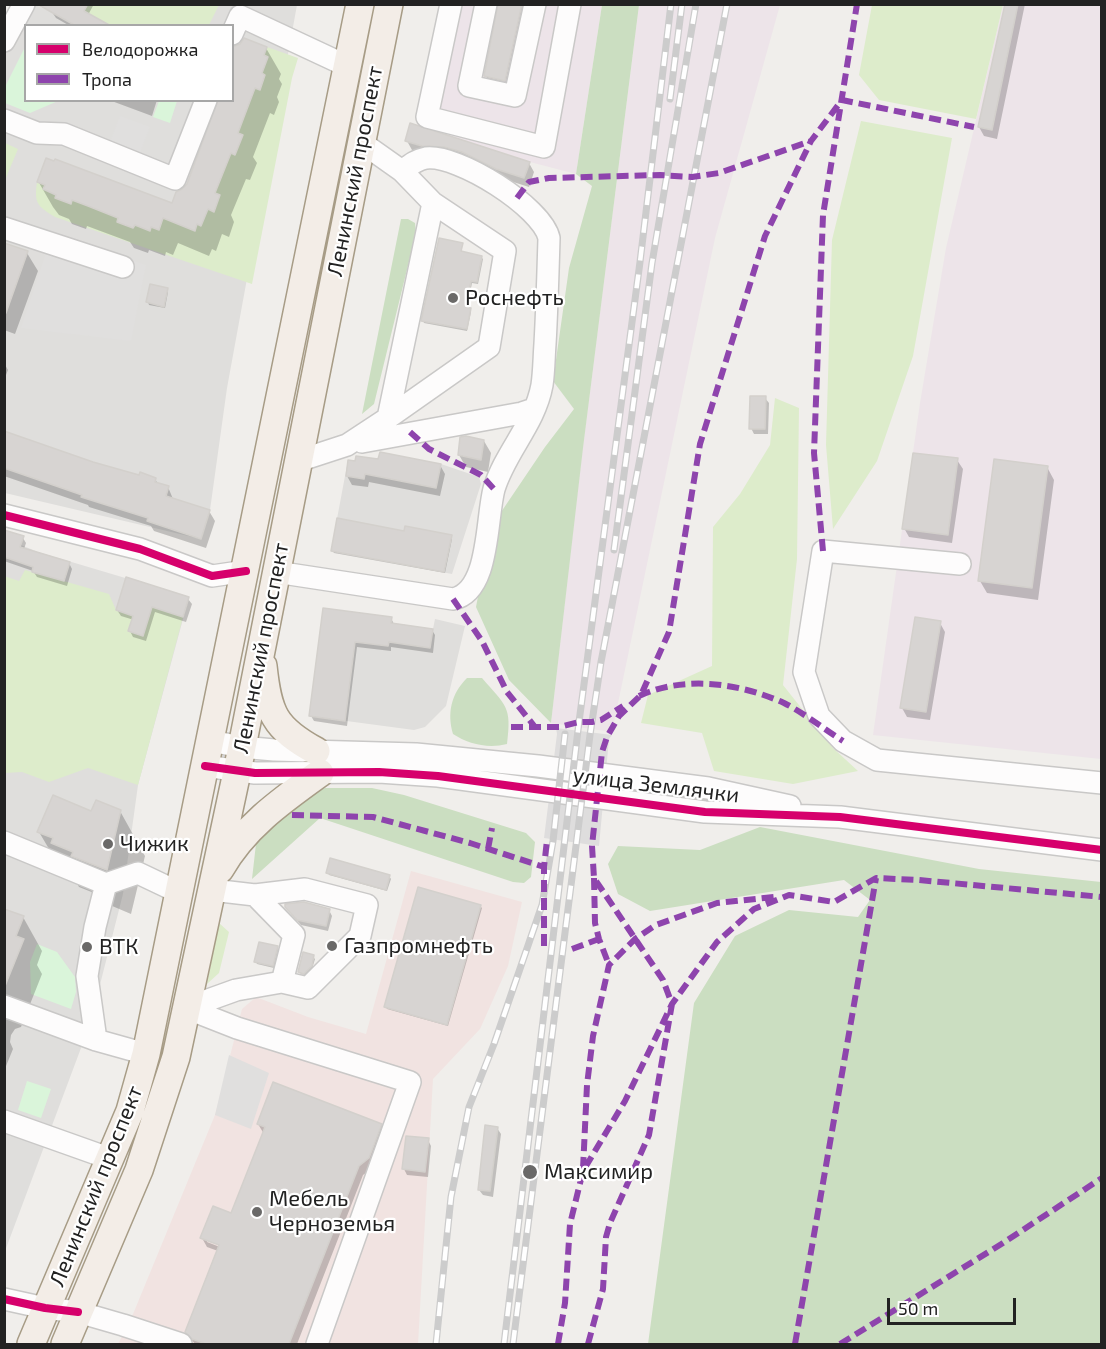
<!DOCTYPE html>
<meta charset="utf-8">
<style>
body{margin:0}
#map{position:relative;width:1106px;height:1349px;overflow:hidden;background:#f0eeeb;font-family:"Exo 2",sans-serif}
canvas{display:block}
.frame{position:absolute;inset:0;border:6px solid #222;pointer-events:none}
.legend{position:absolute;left:24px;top:24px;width:210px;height:78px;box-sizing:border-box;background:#fff;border:2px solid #a7a7a7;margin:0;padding:8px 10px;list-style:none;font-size:18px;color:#222}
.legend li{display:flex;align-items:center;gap:12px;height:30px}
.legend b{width:30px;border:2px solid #a7a7a7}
.scale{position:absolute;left:887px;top:1298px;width:129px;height:27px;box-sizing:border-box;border:3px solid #222;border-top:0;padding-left:8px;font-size:18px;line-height:21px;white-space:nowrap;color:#222;-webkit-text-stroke:4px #fff;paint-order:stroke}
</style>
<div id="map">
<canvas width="1106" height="1349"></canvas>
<div class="frame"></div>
<ul class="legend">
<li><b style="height:8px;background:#d6006c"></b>Велодорожка</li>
<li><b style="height:8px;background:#8e44ad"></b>Тропа</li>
</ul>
<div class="scale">50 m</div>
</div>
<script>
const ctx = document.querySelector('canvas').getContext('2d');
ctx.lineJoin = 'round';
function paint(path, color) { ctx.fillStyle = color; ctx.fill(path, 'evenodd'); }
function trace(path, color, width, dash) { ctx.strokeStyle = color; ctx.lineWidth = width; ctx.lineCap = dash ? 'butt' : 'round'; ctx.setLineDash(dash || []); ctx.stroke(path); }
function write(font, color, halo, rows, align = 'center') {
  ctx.font = font + ' "Exo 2",sans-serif'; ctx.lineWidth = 4.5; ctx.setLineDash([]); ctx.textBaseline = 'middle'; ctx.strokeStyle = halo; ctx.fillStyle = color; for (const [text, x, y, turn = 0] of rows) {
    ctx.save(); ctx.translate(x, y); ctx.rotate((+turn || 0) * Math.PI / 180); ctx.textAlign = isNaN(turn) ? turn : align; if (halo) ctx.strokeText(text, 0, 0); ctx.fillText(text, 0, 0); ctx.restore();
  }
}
paint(new Path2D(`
 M55 4 297 5 227 388 210 510 201 539 5 493 4 54 30 5H36L51 12ZM26 26H232V100H26Z
 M380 452 441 464 479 477 481 484 452 574 331 551 348 460 355 461 356 456 378 459Z
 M5 530 24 536 21 545 38 552 189 597 138 785 123 894 90 1024 5 1251Z
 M323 608 392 617V623L433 629 435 619 465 626 446 706 425 727 414 730 309 716Z`), '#dfdedc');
paint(new Path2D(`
 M411 871 522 902 508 966 480 1029 433 1079 418 1344H118L131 1319 215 1115 242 1009 256 997 308 1017 366 1034Z`), '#f1e3e1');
paint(new Path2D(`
 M442 5H602L576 174 530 162 417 125Z
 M639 5H780L715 238 612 732 551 723 578 486Z
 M1003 5H1101V759L873 735 920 403 946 248Z`), '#ede4e9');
paint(new Path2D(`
 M88 5H219L209 25H92L96 18 84 11Z
 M872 5H1003L976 119 879 100 859 75Z
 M267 47 298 58 292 78 252 284 55 217C37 206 34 203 37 182L45 185 43 189 71 204 72 200 88 206 90 202 118 218 117 222 133 228 135 225 150 230 151 227 159 230 164 216 195 230 197 224 201 226 208 209 214 211 220 195 215 193 222 162 227 164 231 153 235 155 243 136 238 133 244 118 240 116 249 104 255 88 260 89 265 75 262 73 268 57 264 55Z
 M861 121 952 138 913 356 877 461 833 529 826 445 832 240Z
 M5 143 18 149 5 180Z
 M775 398 799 408 797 559 783 685 833 748 858 771 793 784 714 771 702 733 641 723 648 695 712 666 713 527 740 494 770 445Z
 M25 570 109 594 116 610 133 616 152 607 183 617 138 785 88 768 49 782 22 772 5 773 4 576 19 581Z
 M219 923 229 932 219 973 207 984Z`), '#ddeccb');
paint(new Path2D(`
 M602 5H639L583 448 551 723 509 680 476 607 491 527 545 447 574 409 553 381 569 268 592 186 576 174Z
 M401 219H408L415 223 416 233 374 404 362 414Z
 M467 678H482C506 706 512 706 507 744 488 749 468 744 453 734 447 713 451 694 467 678Z
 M325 788H372L404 795 526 833 535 842 531 877 524 883 513 882 320 818 252 879 257 835 289 805Z
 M760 827 979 869 1101 882V1344H648L694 1003 735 936 789 910 858 917 870 900 844 880 650 911 618 894 608 864 618 846 700 850Z`), '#cbdec1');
paint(new Path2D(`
 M25 47 26 100 58 101 30 113 5 103V87Z
 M159 101H177L170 123 153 117Z
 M37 944 57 952 75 977 76 992 71 1009 31 994 30 962Z
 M27 1081 51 1089 41 1118 18 1110Z`), '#daf5da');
paint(new Path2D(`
 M120 116 150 127 139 155 109 144Z
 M52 235 146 265 131 341 21 328Z
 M229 1055 269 1073 251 1129 215 1115Z`), '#e0dfde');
paint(new Path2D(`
 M556 728 612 735 609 739 599 846 544 838 557 734Z`), '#dedddd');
paint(new Path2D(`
 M56 4H94L88 15 98 26H70L56 18 52 12Z
 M500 4H523L506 82 487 78 486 76Z
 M1006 4H1025L997 139 984 136 979 127Z
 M266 48 281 74 279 79 282 84 277 97 279 102 274 115 270 113 253 157 257 163 250 180 246 179 231 215 234 222 229 237 222 234 216 251 212 249 209 256 178 243 173 255 166 252 165 256 149 250 148 253 134 248 130 242 87 226 86 229 72 224 69 219 59 215 53 207 38 181 173 204 188 184 232 100Z
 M109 100H157L152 116Z
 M411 125 529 163 534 172 529 187 412 150 407 141Z
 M462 244V253L481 257 483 259 478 284 472 283 467 309 471 312 467 331 424 323 423 320Z
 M4 245 27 253 38 271 15 334 4 330Z
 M167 290 168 292 165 308 149 305 148 302Z
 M4 363 8 370 4 380Z
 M765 398 769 403 768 434H754L751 428Z
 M4 432 92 463 155 479 158 484 168 487 173 499 209 511 215 521 206 548 154 531 151 526 89 507 88 505 4 476Z
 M484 441 491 453 488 472 466 467 459 455Z
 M957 460 963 469 952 543 909 537 904 528Z
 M349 462 440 465 445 474 440 496 369 482 368 487 352 485 347 476Z
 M1047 467 1054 480 1038 600 987 593 980 581Z
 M4 531 23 538 26 543 24 549 69 563 72 569 67 586 37 577 33 571 4 561Z
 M405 533 451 537 452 539 445 573 334 553 332 550Z
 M188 599 192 604 186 622 155 612 146 641 133 637 130 631 134 620 121 616 117 610Z
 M324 610 391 618 394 624 432 630 435 635 433 653 391 647V651L357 647 347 726 314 721 311 716Z
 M940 623 945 632 930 720 907 717 902 708Z
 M120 811 145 856 131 914 98 900 94 893 79 887 75 880 65 876 39 832 92 813Z
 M328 873 389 876 391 879 387 891 329 875Z
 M480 906 482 908 448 1026 387 1009 386 1007Z
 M286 907 329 910 332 916 328 931 301 925Z
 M4 910 23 917 42 951 37 965 42 974 21 1027 15 1029 11 1035 10 1042 13 1049 4 1071Z
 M277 948 278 950 274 968 257 964 256 962Z
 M313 957 315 959 312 969 306 975 301 974 299 972Z
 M258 1124 381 1125 386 1134 374 1167 363 1175 297 1344H195L186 1332 218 1251 207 1247 202 1238 232 1215 264 1134ZM207 1239 226 1246 225 1249 207 1242Z
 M497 1128 501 1134 493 1197 483 1195 479 1190Z
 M428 1140 431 1146 428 1177 407 1175 404 1169Z`), '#0003');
const building = new Path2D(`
 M37 4H88L84 11 111 26H76Z
 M498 4H522L505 81 484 76Z
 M1005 4H1018L992 130 978 127Z
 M244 38 267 47 264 55 268 57 262 73 265 75 260 90 255 88 244 117 238 133 243 135 235 155 231 153 215 193 220 195 214 212 208 209 201 226 197 224 195 231 163 218 159 230 151 227 150 231 135 225 133 228 117 222 118 218 88 206 72 200 71 204 55 198 56 195 43 189 45 185 37 182 46 158 54 161 55 159 172 203 176 192 182 189 187 184 218 100H232V47L240 44Z
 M410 123 530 162 524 178 496 169 462 152 444 147 422 146 405 141Z
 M439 238 463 243 461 251 482 256 477 282 471 281 466 307 471 308 467 329 421 321Z
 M4 243 28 251 6 313 4 312Z
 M150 284 168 288 164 307 146 302Z
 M750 396H766L765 429H749Z
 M4 431 93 462 139 475 140 472 156 478 155 482 169 486 166 496 210 510 201 539 147 521 148 518 81 497 82 495 4 468Z
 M466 436 484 440 481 460 458 455 460 437Z
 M380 452 441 464 436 488 365 474 364 479 346 476 348 460 355 461 356 456 378 459Z
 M913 453 958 458 948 535 902 529Z
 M994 459 1048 466 1032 588 978 581Z
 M337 518 404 531 405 526 452 535 444 572 331 551Z
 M4 530 24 536 20 547 70 562 64 581 32 572 33 567 4 557Z
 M126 577 189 597 183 617 152 607 143 636 128 631 133 616 116 610Z
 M323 608 392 617 391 623 433 629 430 648 389 642 388 646 355 642 345 721 309 716Z
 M915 617 941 621 926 712 900 708Z
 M53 795 91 811 96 800 121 810 107 870 71 856 73 852 51 843 53 838 37 832Z
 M330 858 390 875 386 890 326 873Z
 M418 887 481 905 447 1025 384 1007Z
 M304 902 330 909 326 926 297 920 285 907V904Z
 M4 909 24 916 16 936 24 939 5 986Z
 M259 942 278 946 273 966 254 962Z
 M303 952 314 955 312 966 304 974 298 972Z
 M273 1082 382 1124 369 1158 359 1166 289 1344H206L192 1339 185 1332 219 1245 200 1238 213 1206 231 1213 265 1127 257 1124Z
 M485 1125 498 1127 490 1191 478 1190Z
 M406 1136 429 1138 425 1172 402 1169Z`);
paint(building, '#d7d4d2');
trace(building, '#d3d0cc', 1.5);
const minor = new Path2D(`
 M451 4 427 117 544 147 570 4
 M486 4 469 86 515 96 535 4
 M232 34 240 16 347 66
 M4 41 24 4
 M4 120 37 133 64 134 175 179 206 100
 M4 228 123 267
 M388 418 489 347 505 251 433 203
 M362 442 522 413 534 409
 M298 461 347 445 388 418 433 203 402 171 361 142
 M4 515 140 549 212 576 246 571
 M960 564 823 551 804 672 819 716 843 741 877 760 1102 783
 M276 572 453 599C490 592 486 519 494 489 505 452 535 424 542 385 544 372 544 357 545 344 547 309 548 273 549 238 542 207 458 154 426 158 416 160 410 165 402 171
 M211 741 241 747 274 750 416 754 538 766 708 788 790 806
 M205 766 255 773 379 772 438 776 705 812 840 817 1102 850
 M4 842 106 884 138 873 180 893
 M255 895 294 935 282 982
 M4 1006 96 1040 146 1054
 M186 1008 237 1028 410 1082 317 1344
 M186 1008 236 990 282 982 308 988 360 936 367 905 305 889 255 895 212 890
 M96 1040 87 976 95 927 106 884
 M4 1121 111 1159
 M4 1299 45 1308 78 1312 123 1325 181 1344`);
const major = new Path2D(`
 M263 666C268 713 274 728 316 751
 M220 869C244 827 281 801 320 773
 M31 1344 130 1111 146 1054 360 4
 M65 1344 139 1170 176 1057 237 772 389 4`);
trace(minor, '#c9c8c7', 24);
trace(major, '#a79c86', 30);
trace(minor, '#fdfcfc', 21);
trace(major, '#f3ede7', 27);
const rail = new Path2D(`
 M670 99 682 4
 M614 550 652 263 696 4
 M436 1344 451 1197 469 1107 494 1044 542 905 553 841 565 734
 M504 1344 579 722 640 262 671 4
 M513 1344 590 735 601 662 727 4`);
trace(rail, '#ccc', 7);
trace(rail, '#fff', 4.5, [14]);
trace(new Path2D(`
 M517 198 529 182 549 178 660 175 692 177 719 173 811 141
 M410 432 429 449 481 475 494 489
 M823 551 814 453 823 215 857 4
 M453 599 482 641 507 692 535 727
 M639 696C685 675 739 683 784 703 804 713 824 729 843 741
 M511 727H559L579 722H592L601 720 623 706
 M292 815 373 817 470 843 544 867
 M488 849 492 828
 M594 878 595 923 599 939 609 965
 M544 946V867L547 840
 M572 949 599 939
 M583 1169 587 1085 593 1036 609 965 635 939 656 925 717 903 774 897
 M558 1344 565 1303 570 1224 583 1171 625 1101 672 1004 717 942 754 909 789 895 834 902 876 878 919 880 1102 897
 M588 1344 603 1289 606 1237 610 1223 649 1135 672 1004 663 980 594 878 592 846 602 752 607 737 619 716 641 695 669 632 700 444 765 236 811 141 842 100 974 127
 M795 1344 876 878
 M840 1344 1003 1243 1102 1178`), '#8e44ad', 6, [12, 6]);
trace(new Path2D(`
 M4 515 140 549 212 576 246 571
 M205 766 255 773 379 772 438 776 705 812 840 817 1102 850
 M4 1299 45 1308 78 1312`), '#d6006c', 8);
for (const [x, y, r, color] of [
 [453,298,6,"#6a6968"],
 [108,844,6,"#6a6968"],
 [332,946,6,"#6a6968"],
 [87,947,6,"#6a6968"],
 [530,1172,8,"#6a6968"],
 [257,1212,6,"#6a6968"]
]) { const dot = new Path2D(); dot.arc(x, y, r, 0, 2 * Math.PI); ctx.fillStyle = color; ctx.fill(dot); trace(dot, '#fff', 2); }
write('22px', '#222', '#fff', [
 ["Ленинский проспект",355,171,-79],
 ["Ленинский проспект",261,648,-79],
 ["улица Землячки",656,785,7],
 ["Ленинский проспект",96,1186,-68]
]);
write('22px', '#222', '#fff', [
 ["Роснефть",465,298],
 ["Чижик",120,844],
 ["Газпромнефть",344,946],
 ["ВТК",99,947],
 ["Максимир",544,1172],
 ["Мебель",269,1199],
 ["Черноземья",269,1224]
], 'left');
</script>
